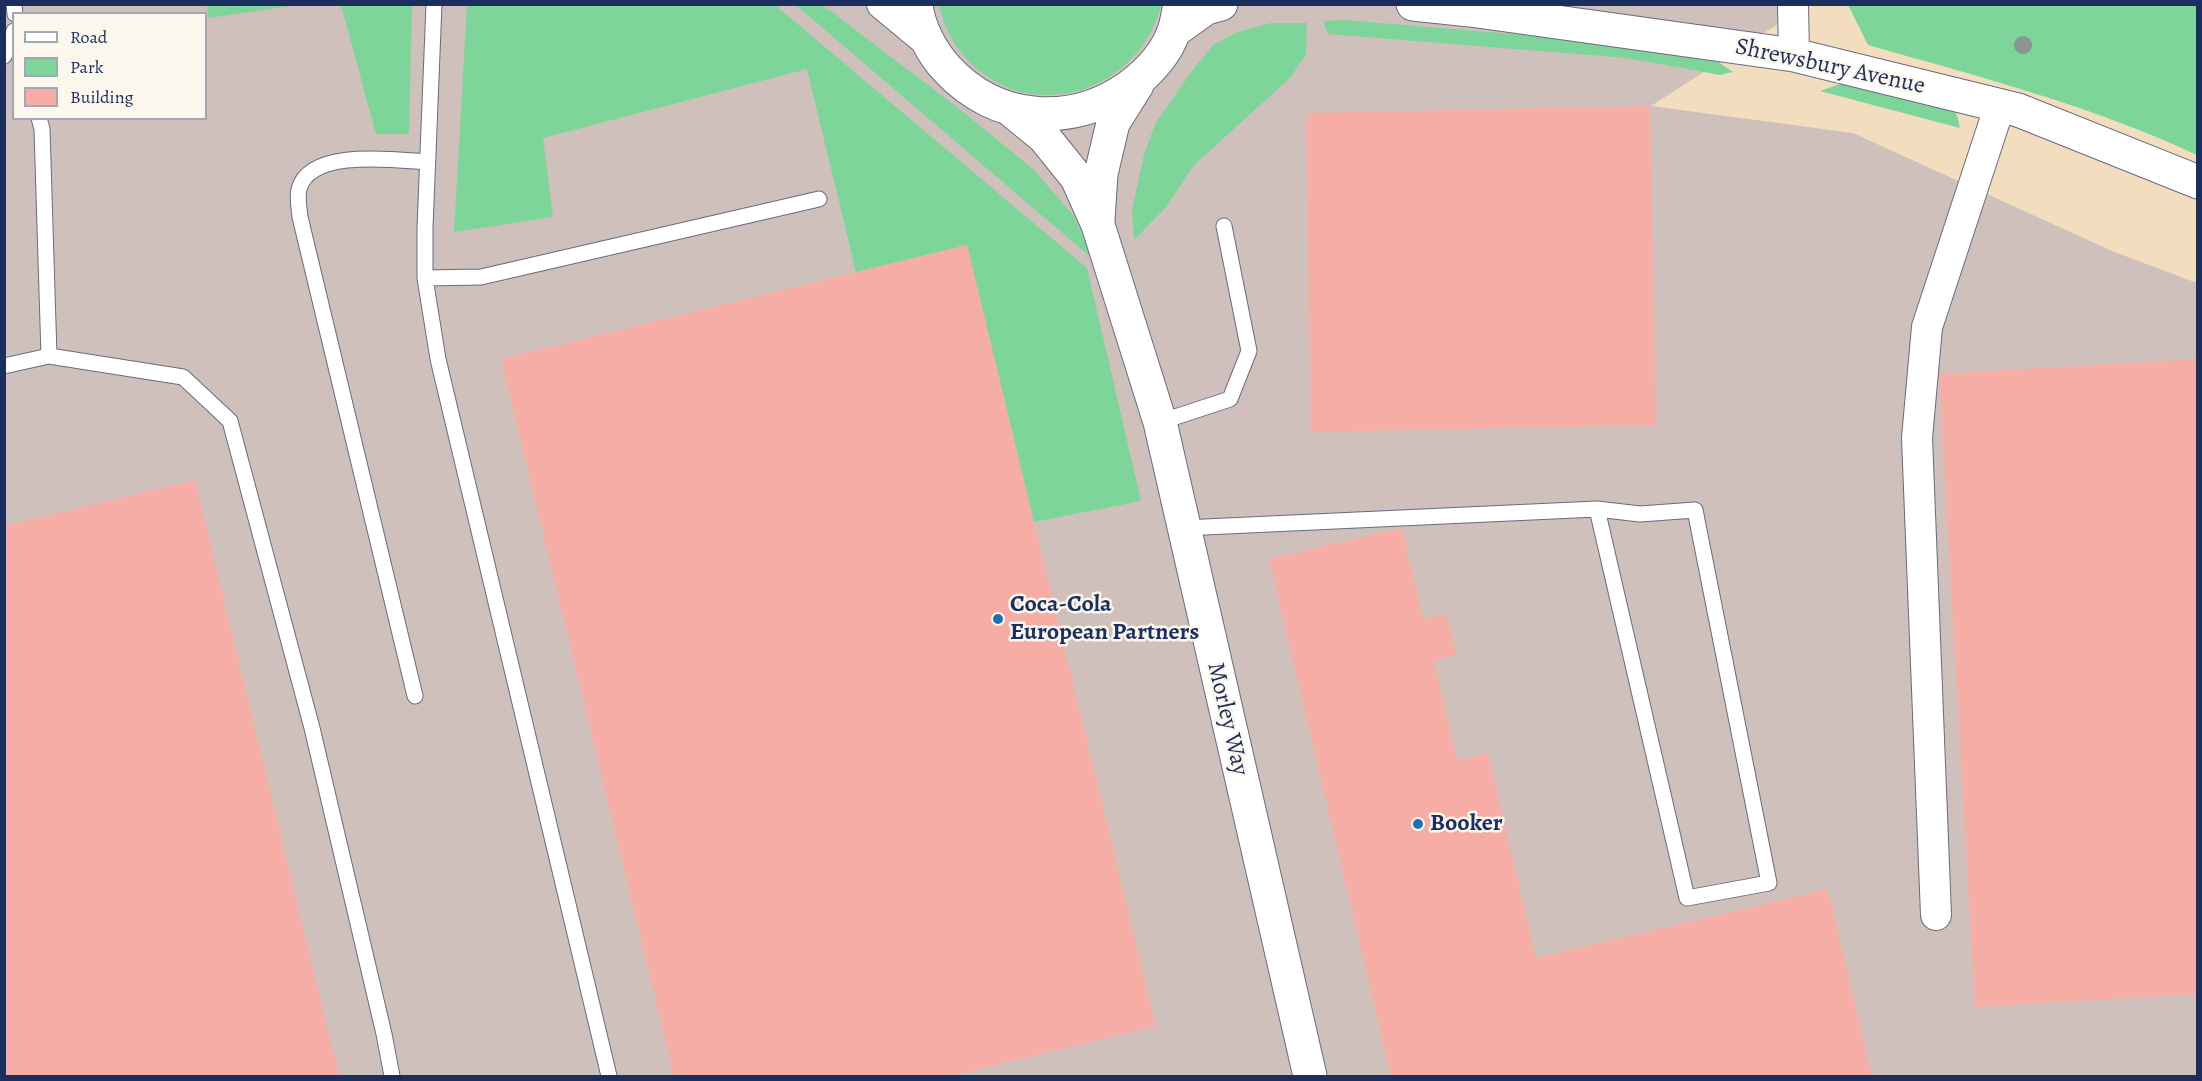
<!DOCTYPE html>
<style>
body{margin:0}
#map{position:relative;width:2202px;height:1081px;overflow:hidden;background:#f2debf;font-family:Alegreya,serif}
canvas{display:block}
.frame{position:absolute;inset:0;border:6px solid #1b2f5e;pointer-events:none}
.legend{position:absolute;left:12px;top:12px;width:195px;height:108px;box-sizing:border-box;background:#fbf7ec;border:2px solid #a1a7b3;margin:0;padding:8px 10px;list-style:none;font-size:18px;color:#1b2f5e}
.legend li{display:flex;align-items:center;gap:12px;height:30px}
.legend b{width:30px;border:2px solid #a1a7b3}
</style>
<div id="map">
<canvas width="2202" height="1081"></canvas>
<div class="frame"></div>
<ul class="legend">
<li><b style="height:8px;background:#fff"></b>Road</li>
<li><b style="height:16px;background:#7dd59a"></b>Park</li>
<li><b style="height:16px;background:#f5ada6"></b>Building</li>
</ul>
</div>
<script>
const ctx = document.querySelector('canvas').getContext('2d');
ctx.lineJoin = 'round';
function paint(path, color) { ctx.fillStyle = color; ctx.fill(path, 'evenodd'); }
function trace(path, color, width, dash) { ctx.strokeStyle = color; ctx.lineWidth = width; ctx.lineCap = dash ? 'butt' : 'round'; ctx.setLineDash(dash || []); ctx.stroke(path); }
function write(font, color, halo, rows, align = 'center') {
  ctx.font = font + ' Alegreya,serif'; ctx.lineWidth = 5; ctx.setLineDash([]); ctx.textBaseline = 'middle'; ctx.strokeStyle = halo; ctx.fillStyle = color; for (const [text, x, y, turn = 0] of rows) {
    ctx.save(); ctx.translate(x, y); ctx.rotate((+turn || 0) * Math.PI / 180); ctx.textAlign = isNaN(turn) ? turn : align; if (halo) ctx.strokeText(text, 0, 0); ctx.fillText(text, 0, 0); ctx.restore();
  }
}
paint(new Path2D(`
 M5 5H1807L1651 106 1853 133 2112 251 2197 283V1076H5ZM14 14H206V118H14Z`), '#cfc0bb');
paint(new Path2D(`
 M207 5V4L297 5 209 18Z
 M341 5H412L409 134H376Z
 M467 5H775L1087 268 1141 501 1034 522 967 245 856 272 807 69 543 138 553 217 454 232Z
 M796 5H821L828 9 962 111 1033 169 1073 215 1094 260Z
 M939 5V4L1161 5C1139 93 1028 128 965 57 951 42 944 24 939 5Z
 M1848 5H2197V155C2093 106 1980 77 1868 45Z
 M1344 20 1524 35 1708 55 1733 72 1720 75 1627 58 1328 34 1323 21Z
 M1271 23H1307L1306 54 1290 78 1194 165 1166 207 1134 240 1132 210 1144 155 1155 124 1192 71 1213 45 1237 32Z
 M1843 83 1952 109 1957 115 1960 128 1820 91Z`), '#7dd59a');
paint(new Path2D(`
 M1650 106 1656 425 1311 432 1306 113Z
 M967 245 1156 1026 950 1076H674L501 359Z
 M2198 359V994L1975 1007 1939 374Z
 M195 480 339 1076H4V526Z
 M1402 528 1423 619 1447 614 1456 655 1434 660 1457 760 1488 753 1536 958 1828 889 1872 1076H1391L1269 559Z`), '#f5ada6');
const service = new Path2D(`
 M14 4 15 14
 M434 4 425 228V278L438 359 609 1076
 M4 56 14 31
 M425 278 481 277 819 199
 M49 356 183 377 230 421 312 728 384 1034 392 1076
 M4 366 49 356 42 129 39 118
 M1160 422 1230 399 1249 351 1224 226
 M1597 509 1640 514 1695 510 1769 883 1687 898Z
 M1183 528 1597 509
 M415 696 300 217C299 208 297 197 299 189 310 148 395 160 427 162`);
const minor = new Path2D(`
 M882 4 929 43
 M1793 4 1794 55
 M1936 915 1917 438 1927 327 2000 105`);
const tertiary = new Path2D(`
 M916 4C918 27 932 53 947 69 996 122 1071 128 1129 87 1148 73 1166 54 1174 31 1177 23 1178 13 1180 4
 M1413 4 1470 10 1794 55 2018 110 2198 182
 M1174 31 1206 8 1221 4
 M1011 110 1044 137 1077 178 1098 225 1160 422 1310 1076
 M1098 220 1101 174 1113 123 1137 85`);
trace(service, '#666c80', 17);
trace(minor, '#666c80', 32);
trace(tertiary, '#666c80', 35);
trace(service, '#fff', 15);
trace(minor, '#fff', 30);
trace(tertiary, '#fff', 33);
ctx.fillStyle = '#8a9492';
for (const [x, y] of [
 [2023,45]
]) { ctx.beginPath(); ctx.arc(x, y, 9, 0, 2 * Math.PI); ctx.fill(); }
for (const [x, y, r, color] of [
 [998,619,6,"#1f6fb2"],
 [1418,824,6,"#1f6fb2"]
]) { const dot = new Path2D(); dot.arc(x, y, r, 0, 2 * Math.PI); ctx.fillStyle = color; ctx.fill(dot); trace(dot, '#fbf7ec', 2); }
write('24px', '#1b2f5e', '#fbf7ec', [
 ["Shrewsbury Avenue",1830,67,12],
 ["Morley Way",1227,719,77]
]);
write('bold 24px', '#1b2f5e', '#fbf7ec', [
 ["Coca-Cola",1010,605],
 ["European Partners",1010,633],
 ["Booker",1430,824]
], 'left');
</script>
